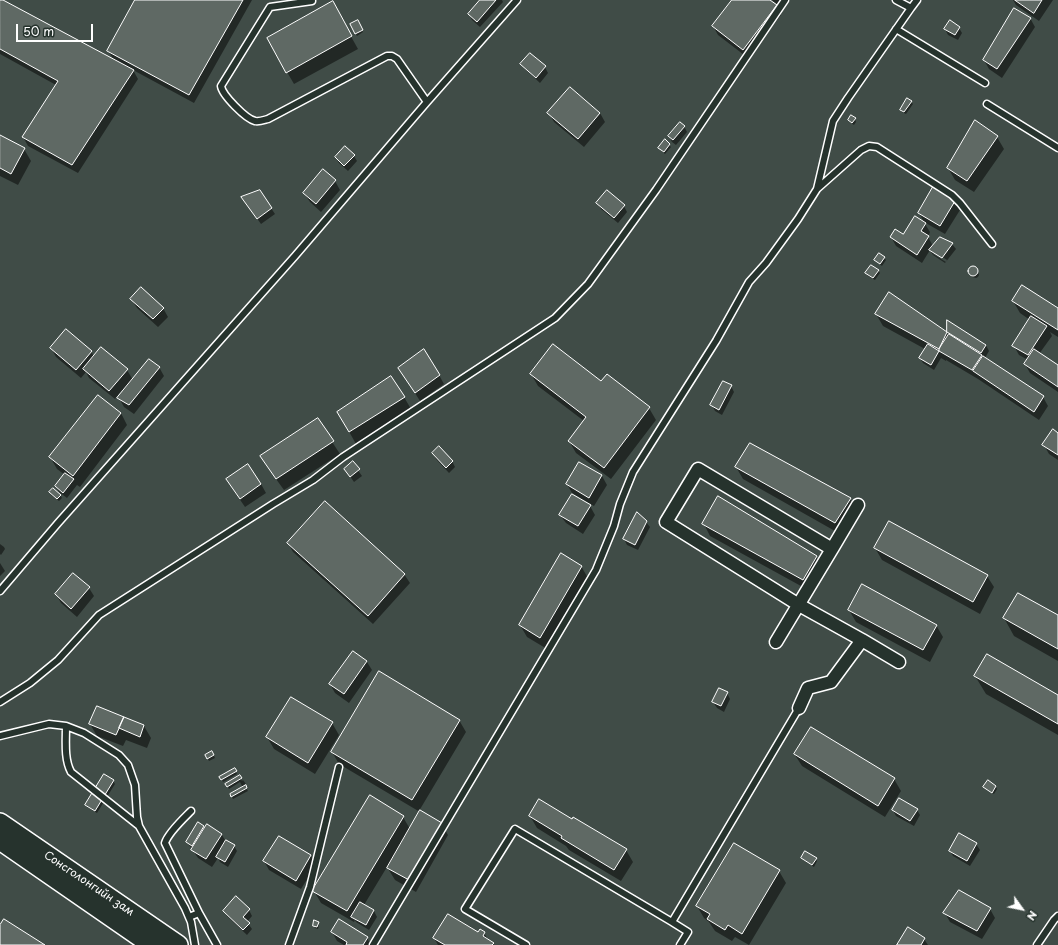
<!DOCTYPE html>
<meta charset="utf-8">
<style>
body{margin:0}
#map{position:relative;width:1058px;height:945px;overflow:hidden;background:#333f3a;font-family:"Playpen Sans",sans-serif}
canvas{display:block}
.north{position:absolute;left:1002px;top:889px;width:40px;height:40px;-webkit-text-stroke:3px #26332d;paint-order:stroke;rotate:123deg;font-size:11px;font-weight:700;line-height:16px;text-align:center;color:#fff}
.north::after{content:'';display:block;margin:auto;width:14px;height:18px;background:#fff;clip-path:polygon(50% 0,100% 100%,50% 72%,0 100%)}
.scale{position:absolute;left:16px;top:24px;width:77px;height:18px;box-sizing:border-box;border:2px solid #fff;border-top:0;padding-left:5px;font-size:12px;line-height:14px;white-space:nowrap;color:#fff;-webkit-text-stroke:3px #26332d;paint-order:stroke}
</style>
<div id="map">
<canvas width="1058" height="945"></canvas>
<div class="north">N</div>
<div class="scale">50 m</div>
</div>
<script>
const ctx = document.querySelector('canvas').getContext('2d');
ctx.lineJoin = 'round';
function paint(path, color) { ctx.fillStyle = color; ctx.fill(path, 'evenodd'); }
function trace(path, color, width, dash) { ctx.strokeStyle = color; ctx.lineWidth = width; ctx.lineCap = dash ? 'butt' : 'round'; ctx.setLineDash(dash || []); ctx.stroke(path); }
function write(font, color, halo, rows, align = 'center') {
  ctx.font = font + ' "Playpen Sans",sans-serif'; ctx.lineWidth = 4; ctx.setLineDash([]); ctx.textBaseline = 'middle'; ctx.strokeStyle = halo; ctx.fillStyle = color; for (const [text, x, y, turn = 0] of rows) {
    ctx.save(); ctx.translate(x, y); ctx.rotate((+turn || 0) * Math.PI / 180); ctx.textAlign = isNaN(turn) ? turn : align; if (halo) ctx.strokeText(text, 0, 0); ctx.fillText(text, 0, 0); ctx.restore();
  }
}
paint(new Path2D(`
 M0 0H1058V945H0Z`), '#404c47');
paint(new Path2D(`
 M0 0 114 60 108 51 136 0H252L194 103 133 70 138 79 78 173 28 146 23 137 56 85 0 54Z
 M482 0H502L503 2 480 27 472 20 469 14Z
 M733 0H768L776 6 781 15 748 58 718 35 713 26Z
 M772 0H790L783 9Z
 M1013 0H1053L1039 21 1016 5Z
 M339 15 358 49 294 84 287 72Z
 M1030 18 1035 27 1002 78 989 69 984 60Z
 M358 22 363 32 357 36 351 25Z
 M959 28 962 33 958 40 948 35 945 29Z
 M521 64 545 67 548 73 540 83 525 69Z
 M911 102 913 104 906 114 902 112 901 110Z
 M549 113H600L605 122 584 147 554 122Z
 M855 119 856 122 854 125 851 123 849 120Z
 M684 126 687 132 676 145 672 142 669 136Z
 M0 137 24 149 31 161 18 185 0 176Z
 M997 137 1004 149 974 192 955 180 948 168Z
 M665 141 671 147 665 154 659 148Z
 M354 156 357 161 348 171 339 163 336 157Z
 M335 181 340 190 321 212 310 202 304 193Z
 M955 201 960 210 945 234 924 222 919 213Z
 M246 203 271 208 275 214 261 224Z
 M597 203 624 206 627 212 618 223 601 209Z
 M925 224 930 232 928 237 933 246 952 244 956 249 945 263 933 255 930 250 922 263 896 246 891 237 904 235ZM935 252 947 260 946 262 933 254Z
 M884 258 886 260 882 266 877 262 875 260Z
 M973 267 977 269 979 275 978 277 976 278 972 277 969 272 971 268Z
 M878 270 880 273 875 280 868 276 867 273Z
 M889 294 948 334V322L986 345 989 351 985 358 1043 397 1048 406 1039 420 978 379 946 360V361L941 358 934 370 923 363 920 358 925 349 883 326 876 314Z
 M131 299 163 308 168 317 158 327 137 308Z
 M1013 301 1058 309V337L1050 332 1052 336 1039 354 1058 366V392L1030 373 1025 364 1028 360 1019 355 1014 346 1030 320 1020 313Z
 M51 348 91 351 94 357 127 370 133 380 159 367 164 376 134 414 124 407 119 398 124 392 122 390 115 399 89 378 86 372 81 378 56 357Z
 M531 374 602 383 607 376 649 408 656 420 611 479 576 453 569 441 584 421 538 386Z
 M439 375 444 384 420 401 405 377Z
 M731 386 734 392 722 415 715 411 712 405Z
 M404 397 411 409 356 444 338 412Z
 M121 413 127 425 80 487 77 485 67 498 59 492 56 486 65 475 57 469 50 457Z
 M317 419 340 454 284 490 268 468 261 456Z
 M1058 434V460L1049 454 1044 445Z
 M433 453 452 461 455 467 449 473 436 459Z
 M353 463 362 476 354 482 345 469Z
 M580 463 602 476 607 485 594 506 572 493 567 484Z
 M736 467 850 499 857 511 842 535 743 479Z
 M261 484 266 493 245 507 232 488Z
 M50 492 60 495 62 498 59 501 51 495Z
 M590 506 595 515 583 534 566 523 560 515Z
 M646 522 650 527 638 550 627 545 624 539Z
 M704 524 816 557 823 569 810 591 710 536Z
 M288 543 404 574 410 583 373 624 293 552Z
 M0 544 4 547 5 549 1 555 0 554Z
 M875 548 987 576 994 587 980 614 882 560Z
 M0 563 5 571 0 576Z
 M581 566 588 578 547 649 527 637 520 625Z
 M89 588 94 596 77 617 61 603 56 594Z
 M849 610 936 625 943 637 930 662 856 622Z
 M1058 616V661L1014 636 1004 618Z
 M367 662 372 670 349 703 335 693 330 684Z
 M975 676 1058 696V735L986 694Z
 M727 693 730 699 724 712 717 708 713 702Z
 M98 707 144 726 151 738 147 748 126 740 123 746 97 736 90 724Z
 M459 720 466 732 419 811 441 823 448 835 416 892 395 880 387 867 364 905 374 911 377 917 369 930 356 922 355 920 354 922 321 903 314 891 403 817 410 829 420 812 339 764 332 752Z
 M332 723 339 735 315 774 274 749 267 737Z
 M212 752 215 758 209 761 206 755Z
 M795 755 894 779 901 791 885 817 802 766Z
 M235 770 237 774 223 782 221 777Z
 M105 776 113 781 115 784 97 813 88 807 86 805Z
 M239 776 242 781 243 780 246 784 244 785 248 791 233 799 231 795 243 788 240 782 229 789 227 785Z
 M988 782 996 787 997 789 994 794 986 789 985 787Z
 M893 810H917L920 815 914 826 896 816Z
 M530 816 626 850 633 862 621 881 569 850 566 846 537 828Z
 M208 826 222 835 225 840 234 846 237 851 228 867 220 862 218 858 212 867 198 858 187 842 203 827 205 830Z
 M279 837 311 856 316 865 301 889 269 870 264 861Z
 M976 844 980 850 970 866 953 856 950 851Z
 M802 858 816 859 817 861 814 867 804 860Z
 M779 871 786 883 749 945 735 937 732 941 715 931 709 922 704 918 697 906Z
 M959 891 990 909 995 918 982 939 950 922 945 913Z
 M249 910 252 916 247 922 252 929 247 935 227 916 224 911Z
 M339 921 367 938 371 945H344L337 941 332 932Z
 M318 923 319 925 318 929 315 928 314 926Z
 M908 928 924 939 928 945H898Z
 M484 933 489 941 494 945H438L434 938Z`), '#0007');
const building = new Path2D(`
 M0 0H3L134 70 72 165 22 137 58 81 0 49Z
 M135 0H243L189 95 107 51Z
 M480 0H496L477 22 468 14Z
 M732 0H770L777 5 743 50 712 26Z
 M1015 0H1042L1034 13Z
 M333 1 352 36 286 73 267 38Z
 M1014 8 1031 18 997 69 983 60Z
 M358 20 363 30 355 34 350 24Z
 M950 20 960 27 955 35 944 29Z
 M530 53 546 66 536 78 520 64Z
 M570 87 600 113 578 139 547 113Z
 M907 98 912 101 904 112 900 110Z
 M851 115 856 118 852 123 848 120Z
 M975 120 998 136 967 181 947 168Z
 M680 122 685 126 673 140 668 136Z
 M0 135 25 148 11 174 0 168Z
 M665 139 670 144 664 152 658 148Z
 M345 146 355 155 344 166 335 157Z
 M323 169 336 180 316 204 303 193Z
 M933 187 955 201 940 226 918 213Z
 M260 190 272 208 257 219 241 197Z
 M607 190 625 205 614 218 596 203Z
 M915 216 926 223 921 231 929 236 917 255 890 237 895 229 903 234Z
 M940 237 953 243 942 258 929 250Z
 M879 253 885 257 880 264 874 260Z
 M871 265 879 270 873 278 865 273Z
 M968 271a5 5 0 1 1 10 0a5 5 0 1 1-10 0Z
 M1022 285 1058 308V330L1012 301Z
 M141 287 164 308 153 319 130 299Z
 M889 292 947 332 939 349 875 314Z
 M1031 316 1047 326 1028 355 1012 346Z
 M947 320 986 345 981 353 947 332Z
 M66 329 92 351 76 370 50 348Z
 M949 334 982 355 972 370 939 351V349Z
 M553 344 601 381 607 374 650 407 604 468 568 441 586 417 530 374Z
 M928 344 939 351 931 365 919 358Z
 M101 347 128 369 109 391 83 369Z
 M424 349 440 375 415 393 398 368Z
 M1034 349 1058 365V387L1024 364Z
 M983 356 1044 396 1034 412 973 371Z
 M149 359 160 367 129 405 117 398Z
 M391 376 405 397 349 432 337 412Z
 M723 381 732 385 719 410 710 405Z
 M98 395 121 413 73 476 49 457Z
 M318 418 334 441 276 479 260 456Z
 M1053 429 1058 433V455L1042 445Z
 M750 443 851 498 835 523 735 467Z
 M439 446 453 461 446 468 432 453Z
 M353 461 360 469 350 477 344 469Z
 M579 462 602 475 589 498 566 484Z
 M248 464 261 484 240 499 226 479Z
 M65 473 74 479 63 493 55 486Z
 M53 488 61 495 57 499 49 492Z
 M572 494 591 505 578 526 559 515Z
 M718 496 817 556 803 580 702 524Z
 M325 501 405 574 368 616 287 543Z
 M637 512 647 521 635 545 623 539Z
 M889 521 988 575 973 602 874 548Z
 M561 553 582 566 540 638 519 625Z
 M73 573 90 587 71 609 55 594Z
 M862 584 937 625 923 650 848 610Z
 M1018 593 1058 615V649L1003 618Z
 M353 651 367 661 344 694 329 684Z
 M987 654 1058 695V724L974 676Z
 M379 671 460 720 412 800 331 752Z
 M719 688 728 692 721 706 712 702Z
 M291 697 333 722 308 763 266 737Z
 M97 706 124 717 116 735 89 724Z
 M124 717 144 725 140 737 119 728Z
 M811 727 895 778 878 806 794 754Z
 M212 751 214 755 207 759 205 755Z
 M235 768 237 771 221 780 219 777Z
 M104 774 114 780 95 811 85 805Z
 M240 775 242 778 227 787 225 784Z
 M988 780 996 786 992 793 983 787Z
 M246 785 247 788 231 797 230 794Z
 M370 795 404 816 347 911 312 891Z
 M899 798 918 809 910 821 892 810Z
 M539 799 572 819 573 817 627 849 614 870 561 838 562 836 529 816Z
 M420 810 442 823 409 880 387 868Z
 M198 822 204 826 192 846 186 842Z
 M207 824 222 834 206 859 191 850Z
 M959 833 977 843 967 861 949 851Z
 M279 836 311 855 296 881 263 861Z
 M226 840 235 845 225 862 216 857Z
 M734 843 780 870 742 934 728 925 725 930 707 919 710 914 696 906Z
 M805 851 817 858 812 865 801 858Z
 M959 890 991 908 977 931 943 913Z
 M236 896 250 909 243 917 250 923 243 930 223 911Z
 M360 902 374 910 366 925 351 917Z
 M448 914 478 932 480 929 485 932 483 936 494 943 492 945H445L433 938Z
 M4 919 45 945H0V925Z
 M339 919 368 937 363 945H346L347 942 331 932Z
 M314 920 319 922 317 927 313 926Z
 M908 927 925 938 921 945H897Z`);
paint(building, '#5f6964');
trace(building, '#fff', 1);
const lane = new Path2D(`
 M312 1 270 7 221 86C222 95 246 119 255 121 259 122 264 120 268 119L387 56H392L397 59 427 102
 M911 8 917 0
 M896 29 985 83
 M987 104 1058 148
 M817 189 861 150 869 146 877 147 952 195 960 203 992 244
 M0 591 58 523 295 256 427 102 517 0
 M0 702 30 683 58 660 99 615 273 504 313 480 343 457 555 318 588 284 656 190 785 0
 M66 726C66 741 64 759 71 772L139 826
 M0 736 49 724 66 726 84 733 119 755 128 765 135 785 137 817 139 826 185 908 191 922 195 945
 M199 913 217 945
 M189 917 199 913 165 843C168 833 183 819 191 811
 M289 945 310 887 339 767
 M373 945 596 570 614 526 620 504 633 472 716 341 749 282 766 263 798 219 817 189 833 121 848 98 911 8 896 0
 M526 945 465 909 515 829 672 922
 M680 945 688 932 672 922 799 708
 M1037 945 1054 920 1058 916`);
const street = new Path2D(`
 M832 549 858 505
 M776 642 832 549 698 469 666 522 799 605 862 640
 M799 708 808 688 831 682 862 640 899 662`);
const primary = new Path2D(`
 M0 823 178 945
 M0 840 152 945`);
trace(lane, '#fff', 9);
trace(street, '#fff', 15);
trace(primary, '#fff', 22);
trace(lane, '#26332d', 6);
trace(street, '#26332d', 12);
trace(primary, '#26332d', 19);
write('11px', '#fff', '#26332d', [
 ["Сонсголонгийн зам",89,884,34]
]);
</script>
